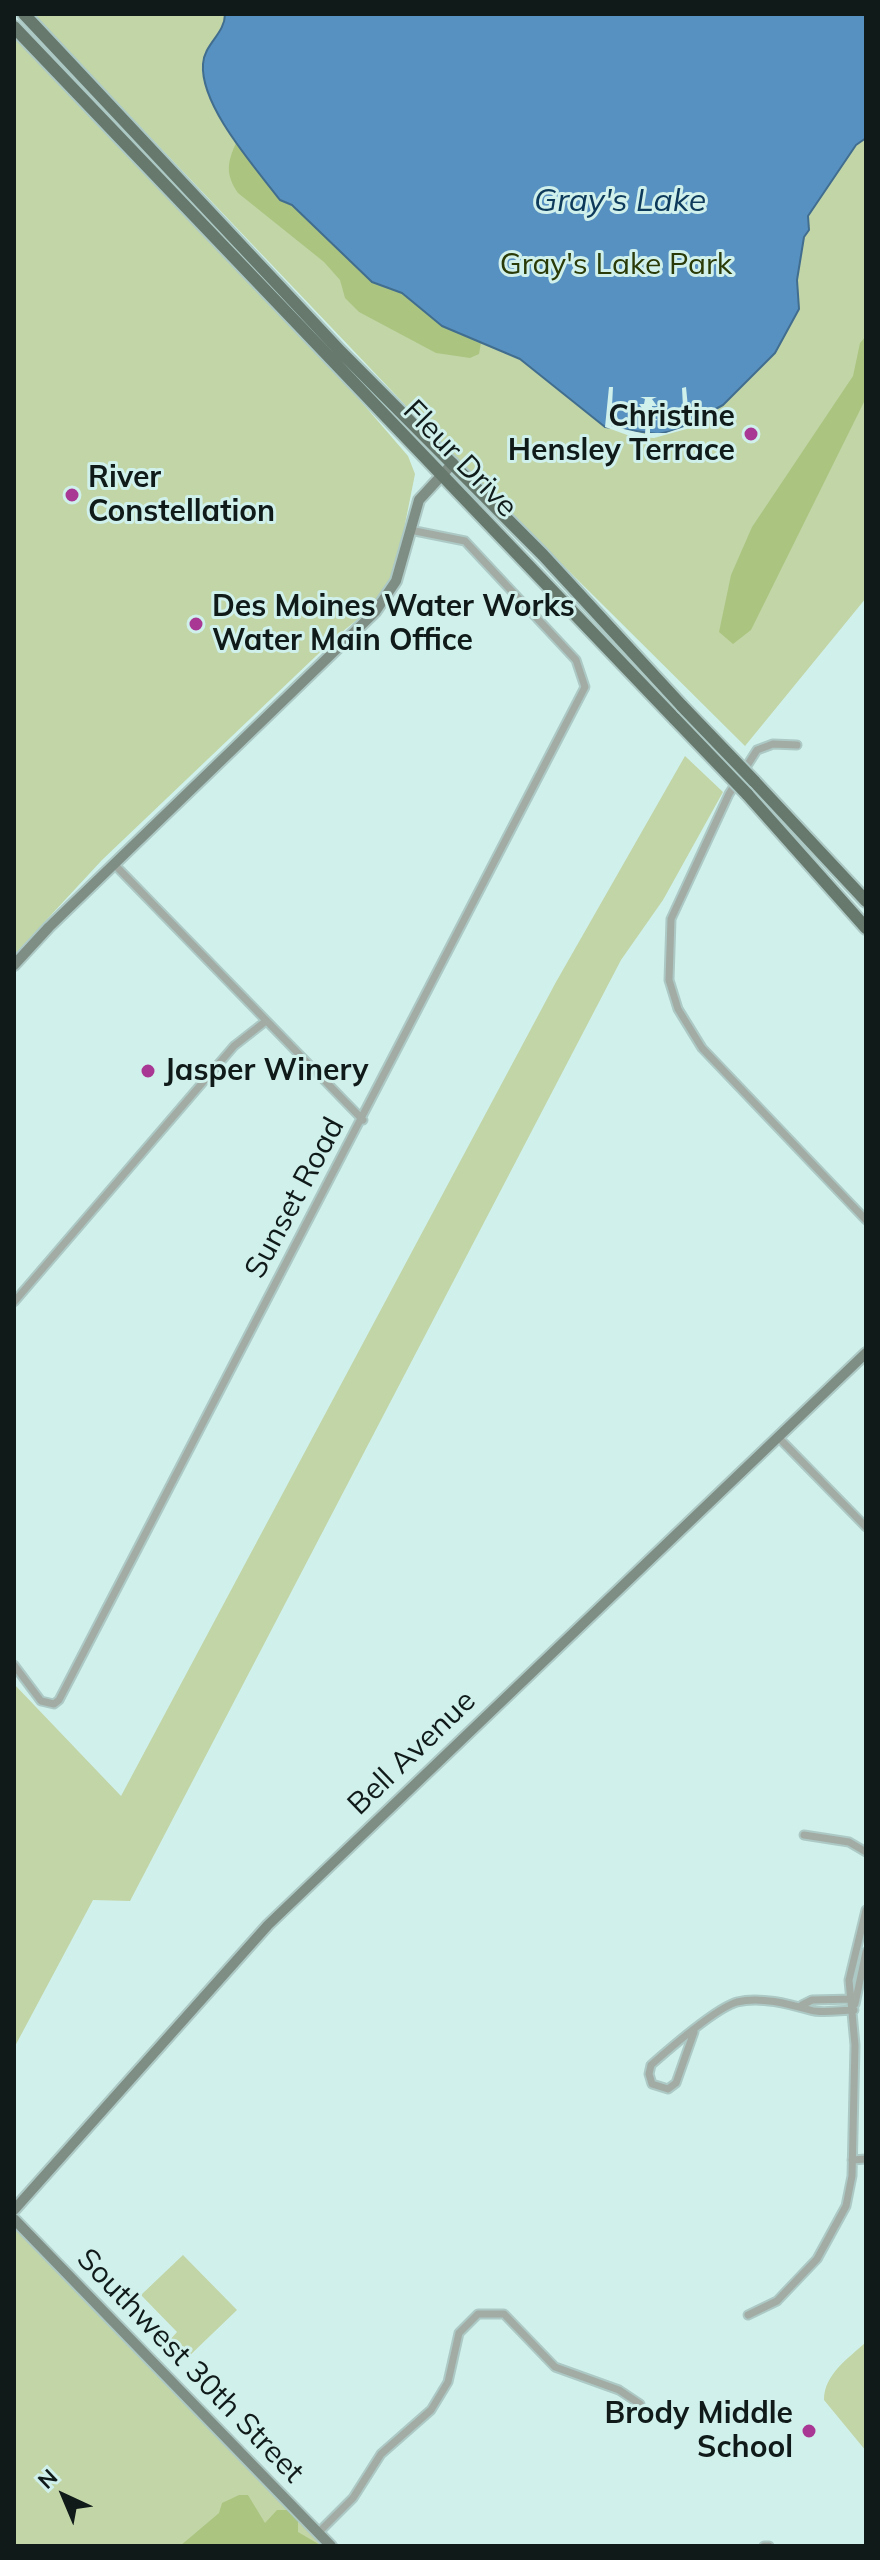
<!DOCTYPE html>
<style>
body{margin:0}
#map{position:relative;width:880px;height:2560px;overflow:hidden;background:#d0f0eb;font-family:Mulish,sans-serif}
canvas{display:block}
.frame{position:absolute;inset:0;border:16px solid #0f1a19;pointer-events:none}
.north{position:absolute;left:24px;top:2456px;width:80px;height:80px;-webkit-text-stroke:6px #d0f0eb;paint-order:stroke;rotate:316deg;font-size:22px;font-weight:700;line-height:32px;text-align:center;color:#0f1a19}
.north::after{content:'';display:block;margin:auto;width:28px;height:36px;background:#0f1a19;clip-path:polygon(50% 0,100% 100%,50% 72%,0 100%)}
</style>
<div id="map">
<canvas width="880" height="2560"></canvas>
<div class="frame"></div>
<div class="north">N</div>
</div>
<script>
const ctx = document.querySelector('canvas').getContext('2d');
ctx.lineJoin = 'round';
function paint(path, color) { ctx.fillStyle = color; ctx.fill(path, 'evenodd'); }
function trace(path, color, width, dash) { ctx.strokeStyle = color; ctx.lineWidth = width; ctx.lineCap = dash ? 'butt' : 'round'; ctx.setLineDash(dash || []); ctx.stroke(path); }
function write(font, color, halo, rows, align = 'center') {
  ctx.font = font + ' Mulish,sans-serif'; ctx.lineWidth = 6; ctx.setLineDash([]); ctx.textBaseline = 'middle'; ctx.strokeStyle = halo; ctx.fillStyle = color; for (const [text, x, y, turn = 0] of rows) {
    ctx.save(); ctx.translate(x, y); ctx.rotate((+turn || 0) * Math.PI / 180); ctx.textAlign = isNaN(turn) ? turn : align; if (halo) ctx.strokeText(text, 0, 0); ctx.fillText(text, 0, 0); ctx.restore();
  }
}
paint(new Path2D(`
 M33 14H866V598L745 746 469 472Z
 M14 36 352 391 408 456 415 474 394 579 379 602 337 636 102 860 14 955Z
 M685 756 723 792 663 900 621 960 130 1901 93 1900 14 2048V1684L121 1796 556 982Z
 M14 2224 331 2546H14Z
 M183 2255 237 2310 186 2359 169 2341 177 2332 141 2295Z
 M866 2342V2451L824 2400C824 2374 849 2358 866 2342Z`), '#c2d5a7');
paint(new Path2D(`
 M237 141 279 199 292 205 372 282 402 293 442 326 481 343 479 354 470 358 436 353 359 312 345 298 340 280 324 262 238 193C225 174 227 162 237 141Z
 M866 336V398L751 630 733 644 719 632 731 575 752 527 853 376 860 343Z
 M239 2495H248L265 2523 277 2510H288L298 2520V2532L322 2546H180L219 2513 222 2503Z`), '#abc581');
const water = new Path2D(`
 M225 14H866V138L856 145 808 216 809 230 804 237 797 280 799 309 775 353 723 405 677 430 658 434 605 427 520 359 442 326 402 293 372 282 292 205 280 200C255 167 200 106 203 64 204 44 225 34 225 14Z`);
paint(water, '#5791c1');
trace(water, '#416d8f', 2);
paint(new Path2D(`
 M609 387H613L611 426 645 434 646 420H638L644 417V413H638L644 411 639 404H644L645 399 640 397H657L652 399 657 406H652V410L658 413H652V417L658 420 650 421V433H666L684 427 682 388 686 387 690 428 654 438 630 436 605 427Z`), '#d0f0eb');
const street = new Path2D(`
 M797 745 773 744 757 750 729 794 671 919 669 980 678 1009 702 1048 866 1220
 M114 864 363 1120
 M14 1302 234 1046 266 1021
 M778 1437 866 1527
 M14 1665 41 1701 54 1704 59 1700 585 687 576 660 465 541 410 530
 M804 1835 849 1842 866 1852
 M855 2004 866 1952
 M802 2005 812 2000 854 1999
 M694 2032 676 2083 668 2089 652 2084 649 2074 651 2065C668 2050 716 2008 737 2002 760 1996 789 2004 810 2010 822 2014 841 2010 854 2010
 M852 2160 866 2159
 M748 2315 777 2301 817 2259 846 2206 852 2176 855 2045 849 1980 866 1910
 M318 2533 353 2498 381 2454 431 2410 448 2382 459 2333 478 2314H504L555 2367 619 2390 640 2404
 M764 2546H769`);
const secondary = new Path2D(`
 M14 965 49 927 375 612 396 581 419 500 453 463
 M14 2210 268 1925 866 1353
 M14 2219 331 2546`);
const primary = new Path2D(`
 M24 14 341 352 543 555 682 706
 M14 27 675 719
 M754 781 866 901
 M747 794 866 928`);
trace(street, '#adc9c5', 11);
trace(secondary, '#adc9c5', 14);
trace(primary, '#adc9c5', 16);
trace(street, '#a2aca5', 7);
trace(secondary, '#7f8e84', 10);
trace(primary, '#67796d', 12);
const primaryBridge = new Path2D(`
 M682 706 754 781
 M675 719 747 794`);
trace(primaryBridge, '#adc9c5', 16, []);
trace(primaryBridge, '#67796d', 12);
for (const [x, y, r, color] of [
 [751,434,8,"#a93894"],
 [72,495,8,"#a93894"],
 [196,624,8,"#a93894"],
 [148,1071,8,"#a93894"],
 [809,2431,8,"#a93894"]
]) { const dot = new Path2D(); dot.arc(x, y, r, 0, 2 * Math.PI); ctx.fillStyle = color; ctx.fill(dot); trace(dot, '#d0f0eb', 3); }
write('30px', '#2b3b08', '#d0f0eb', [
 ["Gray's Lake Park",616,265]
]);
write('bold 30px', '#0f1a19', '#d0f0eb', [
 ["Christine",735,417,"right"],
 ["Hensley Terrace",735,451,"right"],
 ["River",88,478],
 ["Constellation",88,512],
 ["Des Moines Water Works",212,607],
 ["Water Main Office",212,641],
 ["Jasper Winery",164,1071],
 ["Brody Middle",793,2414,"right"],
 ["School",793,2448,"right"]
], 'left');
write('30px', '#0f1a19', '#d0f0eb', [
 ["Fleur Drive",460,459,46],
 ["Sunset Road",295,1198,-62],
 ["Bell Avenue",412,1753,-44],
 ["Southwest 30th Street",190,2366,46]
]);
write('italic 32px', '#0d395b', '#d0f0eb', [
 ["Gray's Lake",620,201]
]);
</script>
